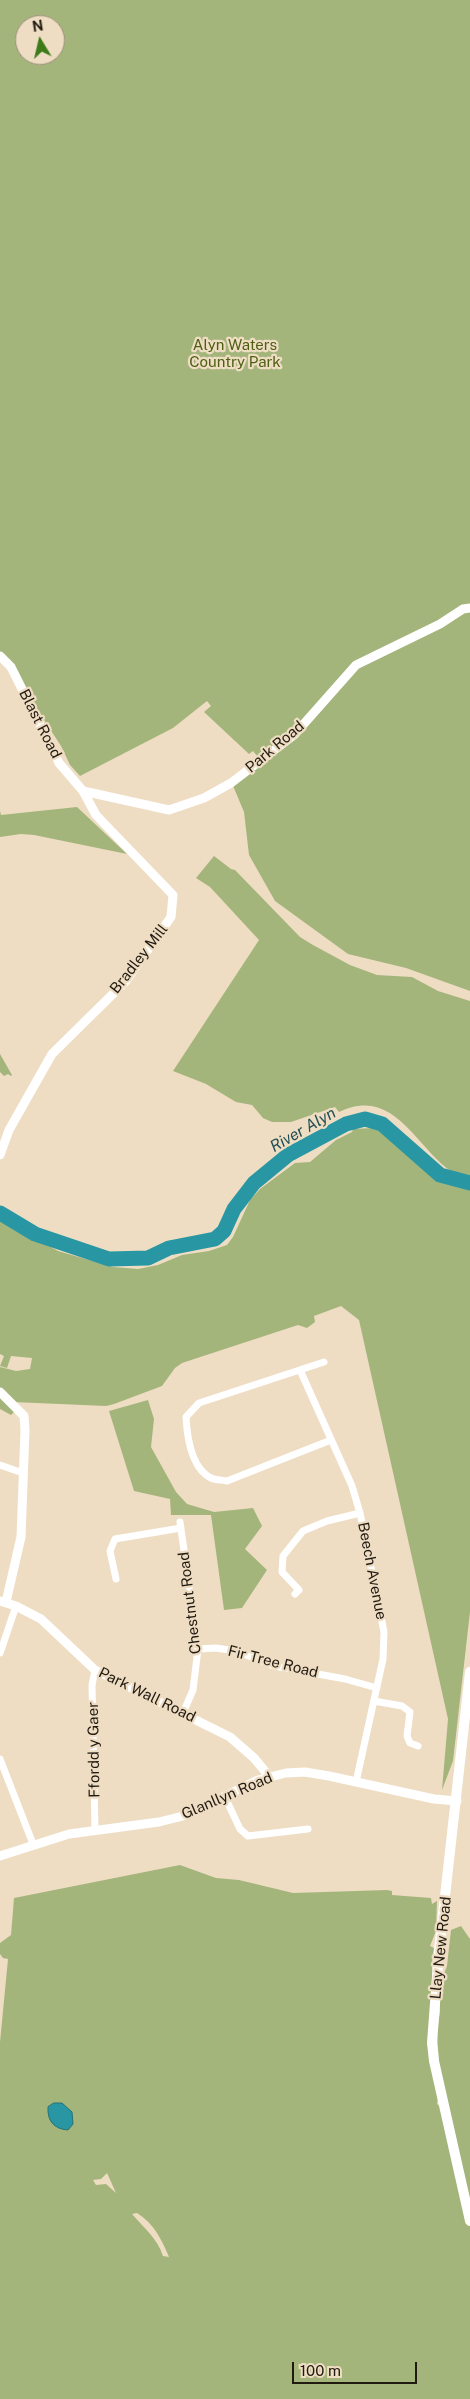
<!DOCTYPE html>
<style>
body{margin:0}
#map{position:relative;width:470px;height:2399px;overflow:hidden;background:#eeddc3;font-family:"Public Sans",sans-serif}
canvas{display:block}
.north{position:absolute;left:15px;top:15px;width:50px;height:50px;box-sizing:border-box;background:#eeddc3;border:1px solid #9c8f7c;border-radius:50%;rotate:351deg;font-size:14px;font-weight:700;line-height:20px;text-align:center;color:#211a11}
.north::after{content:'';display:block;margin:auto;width:18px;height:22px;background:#3d7b18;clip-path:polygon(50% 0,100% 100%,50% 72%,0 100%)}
.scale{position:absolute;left:292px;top:2362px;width:125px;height:22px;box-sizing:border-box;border:2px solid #211a11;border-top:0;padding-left:6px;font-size:15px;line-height:18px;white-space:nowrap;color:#211a11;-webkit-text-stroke:4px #eeddc3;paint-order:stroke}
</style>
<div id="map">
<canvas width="470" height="2399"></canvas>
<div class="north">N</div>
<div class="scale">100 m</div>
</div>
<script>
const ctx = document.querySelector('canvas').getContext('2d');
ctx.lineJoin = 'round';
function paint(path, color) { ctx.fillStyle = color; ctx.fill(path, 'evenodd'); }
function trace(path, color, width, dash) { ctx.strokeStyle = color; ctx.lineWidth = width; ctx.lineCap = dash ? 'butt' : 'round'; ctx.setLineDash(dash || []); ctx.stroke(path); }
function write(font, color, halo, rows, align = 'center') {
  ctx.font = font + ' "Public Sans",sans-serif'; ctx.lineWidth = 4.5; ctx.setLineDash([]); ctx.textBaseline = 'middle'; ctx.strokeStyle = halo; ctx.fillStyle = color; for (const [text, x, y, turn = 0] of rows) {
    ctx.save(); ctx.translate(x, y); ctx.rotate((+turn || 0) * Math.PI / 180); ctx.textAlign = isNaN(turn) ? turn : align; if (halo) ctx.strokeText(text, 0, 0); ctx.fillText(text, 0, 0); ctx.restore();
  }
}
paint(new Path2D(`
 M0 0H470V991L406 968 348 954 275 901 249 855 244 812 231 781 259 758 253 751 249 754 204 712 211 706 207 701 173 728 80 776 70 765 61 746 0 652ZM25 25H55V55H25Z
 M77 807 127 854 34 835 21 834 0 837V811L1 815Z
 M214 856 231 869 235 870 300 937 313 945 350 965 377 975 412 977 438 991 470 1001V1180C464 1177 457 1175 452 1172 416 1148 394 1085 339 1112L335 1107 291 1122H272L263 1118 252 1105 236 1102 206 1084 173 1071 259 940 210 887 196 878Z
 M0 1054 12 1075 11 1076 8 1074 4 1076 0 1072Z
 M375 1128 392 1139 409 1155 415 1157 442 1181 470 1189V1612L453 1761 442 1790 448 1719 359 1320 341 1306 314 1316 315 1322 307 1328 298 1325 182 1363 175 1368 162 1386 114 1404 106 1406 13 1402 0 1391V1367L16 1371 30 1369 32 1358 11 1356 7 1368 0 1366 4 1356 0 1354V1218L58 1251 113 1267 138 1269 158 1265 182 1255 209 1251 227 1245 233 1237 250 1200 260 1189 295 1163 310 1162 336 1140 352 1132 353 1129Z
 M0 1396 16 1410 11 1415 0 1409Z
 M148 1400 154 1419 151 1447 176 1492 187 1504 214 1512 253 1508 262 1526 245 1549 267 1570 242 1608 224 1610 211 1515H171L170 1499 134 1491 109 1411Z
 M180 1865 216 1878 239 1880 293 1893 387 1890 392 1891V1895L431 1898 432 1904 437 1901 436 1931 430 1946 434 1948 432 1963 439 2092 437 2104 442 2108 437 2033 440 2012V1984L447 1966 451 1930 461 1926 470 1939V2399H0V2042L8 1959 3 1958 0 1954V1943L11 1935 14 1898ZM107 2173 116 2193 106 2184 96 2185 93 2180 101 2179ZM137 2213C154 2224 161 2238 169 2257L163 2256C157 2238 144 2228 132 2214Z`), '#a4b57c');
const water = new Path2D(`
 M54 2103H62L72 2112 73 2124 68 2130C54 2129 47 2121 48 2107Z`);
paint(water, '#2897a3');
trace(water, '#267277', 1);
trace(new Path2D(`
 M0 1213 35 1234 109 1259 148 1258 169 1248 215 1239 224 1231 234 1209 254 1183 288 1155 346 1124 365 1119 382 1124 440 1175 470 1183`), '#2897a3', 15);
trace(new Path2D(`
 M324 1362 199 1403 186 1417C187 1436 191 1468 211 1478 215 1480 223 1480 227 1481L331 1440
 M300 1370 352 1486 360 1513 384 1632 383 1659 356 1782
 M0 1465 23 1473
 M180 1522 198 1649 193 1690 183 1713
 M116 1579 110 1551 115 1539 181 1528
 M295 1594 299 1590 282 1572 283 1556 303 1531 327 1521 360 1513
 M198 1649 216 1648 236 1651 274 1666 345 1679 377 1688
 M0 1653 16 1606
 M95 1670 92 1685 95 1830
 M374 1701 402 1706 410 1712 407 1736 410 1743 418 1746
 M0 1759 33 1844
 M225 1797 240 1829 248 1836 308 1829`), '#fff', 7);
trace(new Path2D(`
 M0 656 11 667 59 763 83 791 96 815 173 895 171 917 126 981 52 1054 9 1130 0 1155
 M83 791 169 810 204 798 231 783 294 735 356 665 440 624 463 609 470 608
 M0 1392 24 1416 25 1430 21 1537 6 1602
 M0 1601 16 1606 41 1619 95 1670 230 1737 254 1758 269 1776
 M0 1856 69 1834 159 1822 183 1816 258 1780 286 1773 305 1772 329 1776 434 1799 457 1801`), '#fff', 9);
trace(new Path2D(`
 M470 1672 439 1950 432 2043 434 2061 470 2221`), '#fff', 10);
write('15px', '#4d5f12', '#eeddc3', [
 ["Alyn Waters",235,345],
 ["Country Park",235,362]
]);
write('15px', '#211a11', '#eeddc3', [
 ["Blast Road",40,724,63],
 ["Park Road",275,747,-40],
 ["Bradley Mill",139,959,-52],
 ["Beech Avenue",372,1571,79],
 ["Chestnut Road",190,1603,-97],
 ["Fir Tree Road",273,1662,14],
 ["Park Wall Road",147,1695,26],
 ["Ffordd y Gaer",94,1750,-91],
 ["Glanllyn Road",227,1796,-23],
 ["Llay New Road",441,1948,-84]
]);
write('italic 16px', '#214f54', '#eeddc3', [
 ["River Alyn",303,1130,-30]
]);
</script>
